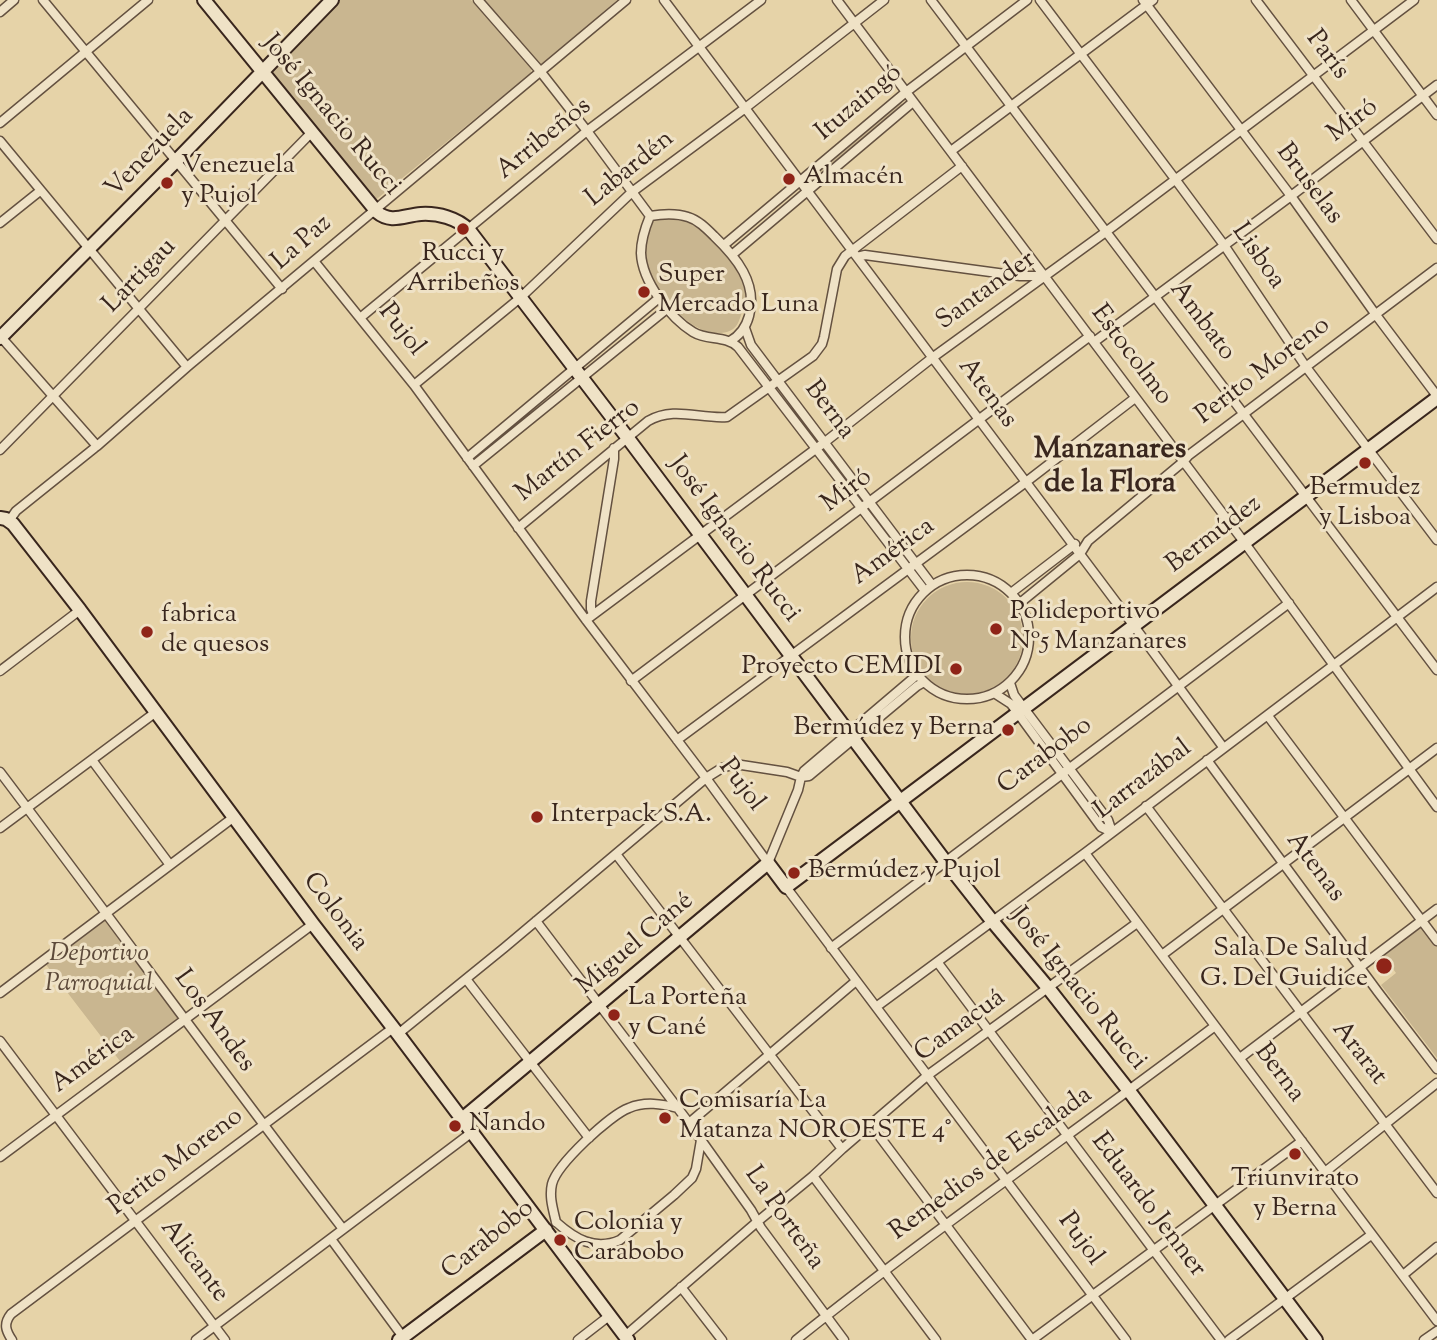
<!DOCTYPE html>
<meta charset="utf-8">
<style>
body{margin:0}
canvas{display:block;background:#e6d3a8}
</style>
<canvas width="1437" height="1340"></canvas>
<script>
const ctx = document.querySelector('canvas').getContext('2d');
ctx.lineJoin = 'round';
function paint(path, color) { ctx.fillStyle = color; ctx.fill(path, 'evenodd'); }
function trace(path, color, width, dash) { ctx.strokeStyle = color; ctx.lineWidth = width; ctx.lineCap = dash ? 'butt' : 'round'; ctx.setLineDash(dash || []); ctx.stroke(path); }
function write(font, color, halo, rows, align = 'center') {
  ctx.font = font + ' "Sorts Mill Goudy",serif'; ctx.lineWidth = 6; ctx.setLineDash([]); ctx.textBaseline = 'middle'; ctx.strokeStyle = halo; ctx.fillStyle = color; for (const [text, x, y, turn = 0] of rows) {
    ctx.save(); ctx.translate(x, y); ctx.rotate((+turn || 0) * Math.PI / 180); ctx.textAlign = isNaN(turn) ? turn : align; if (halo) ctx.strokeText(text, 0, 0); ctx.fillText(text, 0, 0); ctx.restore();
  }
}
paint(new Path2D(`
 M338 0H471L532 67 531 73 373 202 268 70Z
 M483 0H617L542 66Z
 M901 101 902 105 809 185 806 181Z
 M664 216C671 217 679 218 685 220 711 231 741 263 745 292 746 301 743 310 740 318 737 328 731 332 721 333 691 337 654 290 646 265 643 255 644 243 647 233 650 222 653 219 664 216Z
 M911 638a56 56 0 1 1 112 0a56 56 0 1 1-112 0Z
 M105 916 183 1021 123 1065 44 962Z
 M1422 926 1437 946V1058L1381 985 1396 973 1383 955Z`), '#c9b690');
const street = new Path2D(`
 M43 0 282 289
 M478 0 540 71 587 131 650 216
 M664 0 1134 626 1223 747
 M837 0 1244 542 1437 807
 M931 0 1437 670
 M1040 0 1175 179 1224 245 1306 367 1437 540
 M1143 0 1291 196 1376 315 1437 396
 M1256 0 1437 239
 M1351 0 1437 115
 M0 12 14 0
 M0 123 148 0
 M0 141 187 367
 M951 151 1153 0
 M650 216C645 228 641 240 641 253 642 281 670 318 693 332 708 341 725 335 738 347L925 591
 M650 216C662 214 676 213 688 217 698 220 706 228 714 236 736 257 758 283 749 316 746 327 741 335 730 341
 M0 223 40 191
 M724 245 906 92 1027 0
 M733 254 913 102
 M857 257 865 255 1020 276H1045
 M314 261 414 385 586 620 706 778 768 863 798 790 801 777 804 771 917 675
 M360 318 587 131 761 0
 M745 328 751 345 932 585
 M0 336 97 446
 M1094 342 1291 196 1437 85
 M414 385 520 298 632 192 744 109 884 0
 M0 450 312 132
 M467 458 659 298
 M473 466 668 308
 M9 521 16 511 97 446 187 367 626 0
 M518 528 648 421C674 406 699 419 727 417L813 356 822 344 824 337 837 269 845 256 962 166
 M905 637a62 62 0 1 1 124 0a62 62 0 1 1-124 0Z
 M1011 593 1075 544
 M1020 603 1080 554 1088 541 1183 462 1189 455 1437 268
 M593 614 591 609V601L614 459V448
 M586 620 825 442 932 358 1107 231 1414 0
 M0 671 80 610
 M631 681 1090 336
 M1010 683 1014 695 1108 820 1112 832
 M994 693 1011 704 1101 827 1112 832
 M1268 716 1437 941
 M677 740 1026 482 1135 398
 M92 760 170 865
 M1207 760 1378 992 1437 1069
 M0 772C115 924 227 1078 343 1229
 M1146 806 1437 1193
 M0 828 156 712
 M1085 853 1437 1321
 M616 854 842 1149
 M786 887 1126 1340
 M536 921 689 1123 751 1210 761 1228 844 1340
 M831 948 1289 603
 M1162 955 1437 748
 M938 963 1221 1340
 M466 979 589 1138
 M0 993 234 817
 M876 1007 1085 853 1437 587
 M398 1034 504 948 706 778 722 768 735 764 787 772 801 777 809 776 917 686 924 682
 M0 1041 225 1340
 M1240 1058 1437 909
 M689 1123 856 981
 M871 1125 1032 1340
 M0 1157 313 924
 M1325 1172 1437 1083
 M813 1176 936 1340
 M556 1222C575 1239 595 1251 620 1240L674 1195 692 1178 696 1169 701 1140
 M556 1222C553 1209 549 1197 552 1184 557 1164 610 1115 629 1108 645 1101 662 1104 678 1108
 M331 1239 403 1337
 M1403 1275 1437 1247
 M681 1287 722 1340
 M625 1336 757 1222 813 1176 842 1149 928 1075 1137 923
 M12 1340C6 1331 3 1324 11 1314L393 1028
 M196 1340 471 1133
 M578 1340 609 1316
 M796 1340C932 1231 1076 1131 1215 1026
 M1032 1340 1302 1141
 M1229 1340 1371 1235
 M1424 1340 1437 1331`);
const secondary = new Path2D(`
 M204 0 377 212C391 224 405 215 421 214 438 213 457 218 469 230L627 437 945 861 993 922 1049 989 1129 1091 1316 1340
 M0 338 177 160 332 0
 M0 518 6 519 13 524 80 610 313 924 398 1034 628 1340
 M462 1119 768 863 786 887 1437 398
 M399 1340 546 1230`);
trace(street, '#645140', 11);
trace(secondary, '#39261d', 16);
trace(street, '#efe2c6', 8);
trace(secondary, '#efe2c6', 12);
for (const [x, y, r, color] of [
 [789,179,7,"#8f2418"],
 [167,183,7,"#8f2418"],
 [463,229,7,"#8f2418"],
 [644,292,7,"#8f2418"],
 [1365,463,7,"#8f2418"],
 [996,629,7,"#8f2418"],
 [147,632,7,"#8f2418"],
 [956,669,7,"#8f2418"],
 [1008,730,7,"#8f2418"],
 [537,817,7,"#8f2418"],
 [794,873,7,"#8f2418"],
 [1384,966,9,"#8f2418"],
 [614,1015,7,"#8f2418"],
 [665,1118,7,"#8f2418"],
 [455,1126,7,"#8f2418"],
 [1295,1154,7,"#8f2418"],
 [560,1240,7,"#8f2418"]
]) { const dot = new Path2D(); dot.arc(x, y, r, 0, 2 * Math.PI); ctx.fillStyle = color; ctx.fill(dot); trace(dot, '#efe2c6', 2.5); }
write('26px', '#39261d', '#efe2c6', [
 ["París",1326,56,53],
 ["Ituzaingó",860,104,-40],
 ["José Ignacio Rucci",330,116,50],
 ["Miró",1354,122,-37],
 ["Arribeños",545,140,-39],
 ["Venezuela",151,154,-46],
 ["Labardén",631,170,-39],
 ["Bruselas",1308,185,53],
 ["La Paz",303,244,-41],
 ["Lisboa",1257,257,55],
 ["Lartigau",141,277,-46],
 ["Santander",987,292,-36],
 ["Ambato",1201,322,53],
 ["Pujol",400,331,52],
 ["Estocolmo",1130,356,53],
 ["Perito Moreno",1264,372,-37],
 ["Atenas",986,394,53],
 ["Berna",828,411,53],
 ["Martín Fierro",579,452,-38],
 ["Miró",848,492,-37],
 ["Bermúdez",1215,536,-37],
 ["José Ignacio Rucci",733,540,53],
 ["América",894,553,-36],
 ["Carabobo",1046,757,-37],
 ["Larrazábal",1144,781,-37],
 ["Pujol",740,786,53],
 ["Atenas",1314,868,53],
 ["Colonia",334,913,53],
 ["Miguel Cané",636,945,-40],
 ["José Ignacio Rucci",1077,990,51],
 ["Los Andes",213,1022,54],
 ["Camacuá",961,1027,-36],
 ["Ararat",1358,1054,52],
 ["América",94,1061,-36],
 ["Berna",1278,1074,53],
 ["Perito Moreno",177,1163,-37],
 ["Remedios de Escalada",992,1165,-36],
 ["Eduardo Jenner",1147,1206,53],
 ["La Porteña",783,1219,55],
 ["Pujol",1079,1240,54],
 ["Carabobo",489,1241,-39],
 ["Alicante",193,1262,53]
]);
write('26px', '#39261d', '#efe2c6', [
 ["Venezuela",181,168],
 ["y Pujol",181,198],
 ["Almacén",803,179],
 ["Rucci y",463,256,"center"],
 ["Arribeños",463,286,"center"],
 ["Super",658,277],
 ["Mercado Luna",658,307],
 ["Bermudez",1365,490,"center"],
 ["y Lisboa",1365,520,"center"],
 ["Polideportivo",1010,614],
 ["Nº5 Manzanares",1010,644],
 ["fabrica",161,617],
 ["de quesos",161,647],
 ["Proyecto CEMIDI",942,669,"right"],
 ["Bermúdez y Berna",994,730,"right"],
 ["Interpack S.A.",551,817],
 ["Bermúdez y Pujol",808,873],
 ["Sala De Salud",1368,951,"right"],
 ["G. Del Guidice",1368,981,"right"],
 ["La Porteña",628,1000],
 ["y Cané",628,1030],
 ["Comisaría La",679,1103],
 ["Matanza NOROESTE 4°",679,1133],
 ["Nando",469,1126],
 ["Triunvirato",1295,1181,"center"],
 ["y Berna",1295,1211,"center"],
 ["Colonia y",574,1225],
 ["Carabobo",574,1255]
], 'left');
write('italic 26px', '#5d4a3a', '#efe2c6', [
 ["Deportivo",99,956],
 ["Parroquial",99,986]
]);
write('bold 30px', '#39261d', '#efe2c6', [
 ["Manzanares",1110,452],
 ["de la Flora",1110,486]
]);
</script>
